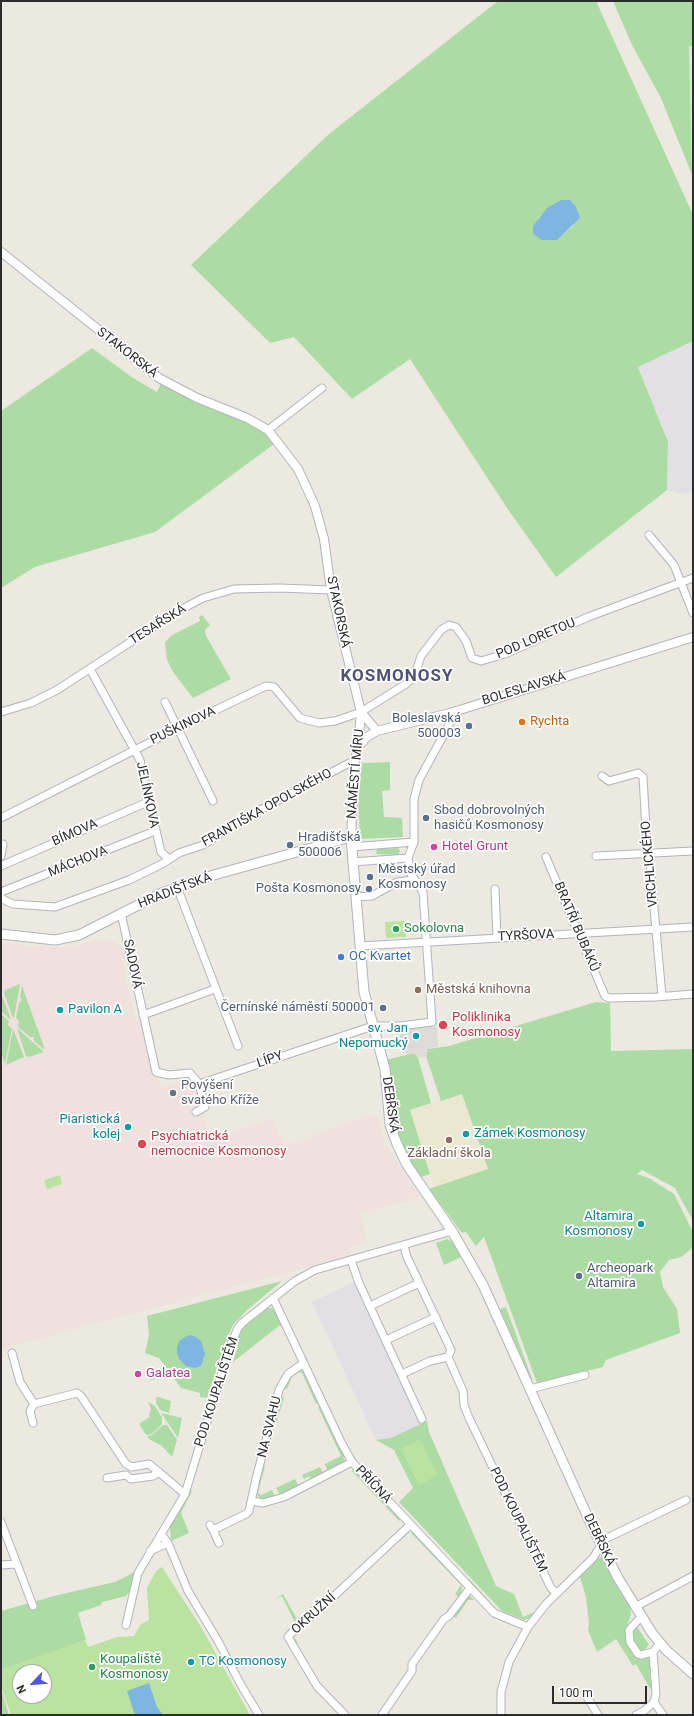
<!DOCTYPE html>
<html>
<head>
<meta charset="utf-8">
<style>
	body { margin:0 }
	#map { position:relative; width:694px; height:1716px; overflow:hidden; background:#ece9e0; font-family:Roboto,sans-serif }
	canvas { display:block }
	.frame { position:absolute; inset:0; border:2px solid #2c2c2c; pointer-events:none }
	.north { position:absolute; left:12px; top:1664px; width:40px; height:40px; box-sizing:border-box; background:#fff; border:1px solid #ababab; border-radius:50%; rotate:244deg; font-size:11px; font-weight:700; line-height:16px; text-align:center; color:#2c2c2c }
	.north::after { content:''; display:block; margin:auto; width:14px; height:18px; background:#5354e6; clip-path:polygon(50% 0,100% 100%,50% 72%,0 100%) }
	.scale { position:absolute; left:552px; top:1686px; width:95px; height:18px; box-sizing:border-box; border:2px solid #2c2c2c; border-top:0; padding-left:5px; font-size:12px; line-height:14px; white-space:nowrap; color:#2c2c2c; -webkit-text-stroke:3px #fff; paint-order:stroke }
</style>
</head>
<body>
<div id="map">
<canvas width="694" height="1716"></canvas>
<div class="frame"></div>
<div class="north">N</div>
<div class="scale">100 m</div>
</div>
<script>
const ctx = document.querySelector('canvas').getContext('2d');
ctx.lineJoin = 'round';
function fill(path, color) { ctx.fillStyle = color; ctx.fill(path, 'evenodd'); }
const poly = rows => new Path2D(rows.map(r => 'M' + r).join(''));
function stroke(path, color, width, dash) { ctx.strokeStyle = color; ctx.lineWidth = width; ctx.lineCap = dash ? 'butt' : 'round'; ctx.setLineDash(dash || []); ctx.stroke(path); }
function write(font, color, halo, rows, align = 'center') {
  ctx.font = font + ' Roboto,sans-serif'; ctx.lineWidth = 3.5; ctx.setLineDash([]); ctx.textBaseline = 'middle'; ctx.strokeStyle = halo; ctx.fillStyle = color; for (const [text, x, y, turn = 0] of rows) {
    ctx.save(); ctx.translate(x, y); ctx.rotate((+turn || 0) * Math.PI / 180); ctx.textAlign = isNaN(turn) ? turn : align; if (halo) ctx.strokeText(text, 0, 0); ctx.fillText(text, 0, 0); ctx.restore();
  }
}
const industrial = poly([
	[689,46,693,46,693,178,692,175],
	[693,341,693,492,680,494,667,490,668,442,638,366],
	[354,1282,421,1424,391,1438,376,1440,312,1302]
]);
const education = poly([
	[462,1094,488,1169,435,1187,410,1110]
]);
const medical = poly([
	[99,940,111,940,121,947,127,958,122,959,136,1021,141,1020,153,1076,157,1075,161,1088,191,1078,200,1103,195,1109,202,1113,211,1140,272,1118,284,1146,366,1116,380,1117,380,1126,384,1142,420,1197,361,1214,368,1242,349,1248,350,1256,1,1349,1,943,62,948]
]);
const green = poly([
	[498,1,596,1,693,215,693,341,638,367,668,442,667,490,556,577,507,508,410,359,352,399,294,337,270,343,191,265,329,134],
	[555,203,574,225,557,239,538,218],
	[613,1,693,1,693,46,689,46,692,175,661,98,632,45],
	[92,348,133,378,157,392,161,383,267,431,274,444,155,532,35,567,1,588,1,411],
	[202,615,210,625,205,630,206,636,231,679,193,698,173,672,167,660,165,642,172,635,200,621,199,617],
	[390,762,390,790,382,791,384,817,402,818,403,837,360,839,358,793,362,763],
	[398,848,400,851,398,855,376,854,377,849],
	[20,984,14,1018,13,1018,4,993,5,990],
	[22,986,45,1050,34,1041,34,1037,30,1037,18,1027,19,1021,16,1018,19,1003,22,1000,20,997],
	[1,993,11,1019,10,1019,1,1011],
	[596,1002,610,1003,611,1051,693,1049,693,1221,675,1188,642,1170,637,1174,649,1178,674,1194,693,1232,693,1246,690,1250,681,1257,669,1260,660,1272,663,1287,677,1309,680,1333,606,1360,603,1367,537,1383,484,1237,476,1246,466,1232,462,1233,429,1189,488,1169,462,1094,441,1101,426,1056,428,1049,449,1046],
	[1,1014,9,1021,8,1025,12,1029,5,1064,1,1052],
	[17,1028,44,1052,29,1057,26,1056],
	[13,1029,24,1057,6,1065],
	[414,1053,418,1058,431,1103,410,1110,430,1174,421,1177,407,1158,398,1134,394,1099,386,1060],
	[447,1239,453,1242,461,1257,444,1265,436,1243],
	[282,1281,246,1311,233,1325,228,1336,207,1398,200,1397,200,1393,181,1388,159,1358,145,1353,149,1335,147,1316],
	[506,1307,532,1379,531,1379,500,1309],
	[266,1308,271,1308,276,1311,282,1324,281,1327,280,1325,233,1362,238,1346,235,1345,240,1332,249,1321],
	[156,1369,161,1375,159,1376,155,1374,155,1379,150,1380,152,1370],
	[299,1370,304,1371,318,1403,316,1404,302,1373,299,1372,292,1377,287,1389,283,1388,290,1375],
	[281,1396,284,1398,276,1424,273,1424],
	[158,1397,171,1401,169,1413,160,1410,156,1403,156,1398],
	[148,1402,155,1406,162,1418,162,1424,152,1434,146,1435,139,1424,150,1417,149,1415,151,1409],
	[318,1407,321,1407,345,1457,343,1458,345,1461,344,1463,332,1470,331,1468,327,1470,325,1464,341,1456],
	[161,1413,182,1418,178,1438],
	[427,1421,429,1432,496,1586,514,1594,523,1617,534,1612,530,1618,524,1620,502,1611,399,1502,413,1488,394,1450,376,1440,391,1438],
	[163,1425,167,1425,177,1440,172,1457,162,1446,149,1439,147,1436,152,1435],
	[263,1465,265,1466,258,1493,261,1495,272,1490,275,1497,264,1500,260,1499,256,1492],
	[320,1467,323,1473,311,1480,309,1476,304,1479,302,1475],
	[354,1469,401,1519,399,1521,352,1471],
	[295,1479,299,1487,280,1495,276,1488],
	[190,1490,192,1491,181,1513,189,1533,171,1541,170,1525],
	[408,1532,413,1533,460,1582,462,1587,460,1598,455,1594,461,1585,410,1532,398,1542,397,1541],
	[602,1557,629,1603,631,1614,625,1633,628,1643,631,1648,650,1656,650,1670,649,1670,652,1690,649,1687,636,1664,633,1666,616,1639,597,1652,588,1630,589,1624,586,1597,579,1574,597,1558],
	[137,1571,132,1588,126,1596,102,1602,101,1605,78,1613,86,1640,1,1670,1,1611,58,1595,115,1582],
	[469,1579,500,1612,467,1580],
	[283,1594,298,1621,287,1632,295,1623,282,1596,274,1599],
	[470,1596,474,1600,468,1600,456,1618,453,1616,467,1597],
	[311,1617,314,1620,294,1637,298,1643,295,1644,294,1641,295,1636,303,1624],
	[633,1627,638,1628,649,1645,643,1651,640,1651,631,1639],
	[1,1688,9,1715,1,1715]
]);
const pitch = poly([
	[405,921,406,937,386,938,385,922],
	[60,1175,62,1184,47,1189,44,1180],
	[420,1439,438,1475,419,1485,401,1449],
	[162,1567,201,1627,250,1715,11,1715,1,1686,1,1670,85,1640,88,1647,117,1637,134,1636,141,1624,149,1620,147,1588,156,1571],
	[20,1672,44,1672,44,1696,20,1696]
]);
const plaza = poly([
	[430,1026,437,1027,438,1046,428,1049,426,1056,418,1058,414,1053,406,1054,398,1029]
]);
const water = poly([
	[561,200,570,200,576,207,580,218,557,240,542,240,533,234,533,226,547,208],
	[189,1335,194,1336,201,1341,205,1354,201,1366,195,1368,186,1366,179,1359,177,1353,177,1347,180,1340],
	[149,1683,157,1707,163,1715,135,1715,127,1691]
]);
const minor = poly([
	[268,430,322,388],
	[649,535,674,565,693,613],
	[90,669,140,760,161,852,169,859],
	[165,702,213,801],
	[1,712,31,703,57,690,178,611,203,598,234,589,280,588,331,590],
	[602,776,609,781,638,773,643,777,647,847,649,853,662,996],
	[1,818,178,728,266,686,274,687,300,718,319,723,335,721,361,712,406,684,415,675,421,656,441,630,449,625,456,627,466,641,472,658,481,661,505,654,588,617,693,578],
	[351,847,414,842],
	[1,856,3,844],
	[596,856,693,851],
	[546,857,605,996,609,998,656,997,693,994],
	[352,862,408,858],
	[1,866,150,801],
	[177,887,238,1046],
	[495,889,497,937],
	[1,892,155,831],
	[1,897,2,899,13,904,55,907,129,880,162,864,179,853,203,845,239,821,355,760],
	[356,897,372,896,397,882,414,880],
	[121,913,156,1072,169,1075,190,1073,199,1084,205,1107,196,1112],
	[360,946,693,927],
	[143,1015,215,989],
	[199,1084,373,1026,400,1026,432,1022,423,892,411,874,408,858,414,842,414,799,419,780,449,725,451,717,450,713],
	[404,1246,407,1257,451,1350,448,1357,463,1391,464,1405,469,1418,551,1588,556,1593],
	[351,1260,359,1283,422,1419],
	[273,1298,341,1442,352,1462,494,1613,528,1627],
	[370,1306,419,1283],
	[386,1340,436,1317],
	[12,1353,20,1382,34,1404],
	[402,1374,430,1361,448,1357],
	[530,1389,585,1375],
	[33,1423,30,1411,34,1404,77,1393,81,1396,126,1464,132,1467,149,1464,185,1494],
	[107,1478,126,1475,131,1479,153,1476,159,1472],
	[252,1501,263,1503,284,1497,352,1462],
	[1,1522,33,1606],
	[210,1525,213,1530,246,1514,249,1511,256,1479,279,1390,288,1374,304,1363],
	[213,1530,219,1543],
	[161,1534,168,1543,188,1591,218,1641,241,1685,259,1715],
	[150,1551,168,1543],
	[1,1565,16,1564],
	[635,1607,693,1576],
	[641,1617,629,1630,630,1642,638,1654,641,1655,653,1652],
	[126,1625,138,1573,185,1494,230,1346,238,1328,242,1323,295,1281,315,1270,452,1231],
	[587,1697,598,1715],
	[654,1702,663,1715],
	[345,1715,317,1686,288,1637,301,1622,326,1600,332,1598,410,1525],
	[382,1715,412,1671,412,1664,444,1619,449,1616,470,1588],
	[501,1715,501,1692,509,1662,528,1627,546,1604,593,1558,605,1539,686,1500],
	[636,1715,644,1711,654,1702,656,1694,653,1652,660,1643]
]);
const tertiary = poly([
	[1,252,159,378,197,398,247,418,268,430,298,469,315,506,324,539,331,590,361,712,358,747,355,760,351,837],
	[361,712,377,731],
	[358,747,367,737,377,731,450,713,693,637]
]);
const secondary = poly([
	[1,934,55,940,79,935,162,893,203,878,351,837,364,992,385,1069,390,1125,397,1144,407,1165,452,1231,483,1285,590,1522,618,1578,652,1633,666,1650,693,1674]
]);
const markers = [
	[522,722,4,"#e8710a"],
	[469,726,4,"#5c6f8a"],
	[426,818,4,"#5c6f8a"],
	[290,845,4,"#5c6f8a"],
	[434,847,4,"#d1479c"],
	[370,877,4,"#5c6f8a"],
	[369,889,4,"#5c6f8a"],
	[396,929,4,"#2e9e5b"],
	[341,957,4,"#3f7fe0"],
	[418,990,4,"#8d6e63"],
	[383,1008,4,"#5c6f8a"],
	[60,1010,4,"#0f9aa8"],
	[443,1025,5,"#e0444e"],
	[416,1036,4,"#0f9aa8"],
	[173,1093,4,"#6b7280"],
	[128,1127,4,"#0f9aa8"],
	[466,1134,4,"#0f9aa8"],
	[449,1140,4,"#8d6e63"],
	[142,1144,5,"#e0444e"],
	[641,1224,4,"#0f9aa8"],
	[579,1276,4,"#5c6f8a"],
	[138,1374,4,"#d1479c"],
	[191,1662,4,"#0f9aa8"],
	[92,1667,4,"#2e9e5b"]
];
const streetNames = [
	["STAKORSKÁ",127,353,38],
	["STAKORSKÁ",338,612,78],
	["TESAŘSKÁ",158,625,-32],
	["POD LORETOU",536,639,-23],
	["BOLESLAVSKÁ",524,689,-17],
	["PUŠKINOVA",183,726,-26],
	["NÁMĚSTÍ MÍRU",356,774,-85],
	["JELÍNKOVA",147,795,78],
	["FRANTIŠKA OPOLSKÉHO",267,808,-29],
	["BÍMOVA",75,833,-24],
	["MÁCHOVA",78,862,-22],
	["VRCHLICKÉHO",650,864,-95],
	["HRADIŠŤSKÁ",175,891,-21],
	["BRATŘÍ BUBÁKŮ",576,927,67],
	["TYRŠOVA",526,936,-3],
	["SADOVÁ",132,964,78],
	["LÍPY",270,1060,-19],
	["DEBŘSKÁ",390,1105,82],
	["POD KOUPALIŠTĚM",217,1392,-72],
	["NA SVAHU",270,1427,-76],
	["PŘÍČNÁ",373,1485,47],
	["POD KOUPALIŠTĚM",518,1520,64],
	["DEBŘSKÁ",599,1540,64],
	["OKRUŽNÍ",314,1614,-42]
];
const serviceNames = [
	["Boleslavská",461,719,"right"],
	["500003",461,734,"right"],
	["Sbod dobrovolných",434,811],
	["hasičů Kosmonosy",434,826],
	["Hradišťská",298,838],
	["500006",298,853],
	["Městský úřad",378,870],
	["Kosmonosy",378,885],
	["Pošta Kosmonosy",361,889,"right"],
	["Černínské náměstí 500001",375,1008,"right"],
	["Archeopark",587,1269],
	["Altamira",587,1284]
];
const foodNames = [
	["Rychta",530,722]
];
const hotelNames = [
	["Hotel Grunt",442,847],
	["Galatea",146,1374]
];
const leisureNames = [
	["Sokolovna",404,929],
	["Koupaliště",100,1660],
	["Kosmonosy",100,1675]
];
const shopNames = [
	["OC Kvartet",349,957]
];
const educationNames = [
	["Městská knihovna",426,990],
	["Základní škola",449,1154,"center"]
];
const cultureNames = [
	["Pavilon A",68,1010],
	["sv. Jan",408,1029,"right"],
	["Nepomucký",408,1044,"right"],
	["Piaristická",120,1120,"right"],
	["kolej",120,1135,"right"],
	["Zámek Kosmonosy",474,1134],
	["Altamira",633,1217,"right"],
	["Kosmonosy",633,1232,"right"],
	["TC Kosmonosy",199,1662]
];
const healthNames = [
	["Poliklinika",452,1018],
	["Kosmonosy",452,1033],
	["Psychiatrická",151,1137],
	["nemocnice Kosmonosy",151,1152]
];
const worshipNames = [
	["Povýšení",181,1086],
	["svatého Kříže",181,1101]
];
const districtNames = [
	["KOSMONOSY",397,677]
];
fill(industrial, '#e2dfe5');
fill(education, '#ebe7d1');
fill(medical, '#f1e1de');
fill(green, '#acdca3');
fill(pitch, '#bae2a0');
fill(plaza, '#dcdbd6');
fill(water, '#7fb6e1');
stroke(minor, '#b3b3be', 9);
stroke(tertiary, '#b3b3be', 10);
stroke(secondary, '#b3b3be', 11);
stroke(minor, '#fff', 7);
stroke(tertiary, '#fff', 8);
stroke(secondary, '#fff', 9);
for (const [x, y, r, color] of markers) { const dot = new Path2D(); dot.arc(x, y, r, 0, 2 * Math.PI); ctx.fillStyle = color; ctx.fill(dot); stroke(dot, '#fff', 1.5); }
write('13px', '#2c2c2c', '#fff', streetNames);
write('13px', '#4e5e75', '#fff', serviceNames, 'left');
write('13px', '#c56008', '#fff', foodNames, 'left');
write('13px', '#b23c85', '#fff', hotelNames, 'left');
write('13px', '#27864d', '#fff', leisureNames, 'left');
write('13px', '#366cbe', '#fff', shopNames, 'left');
write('13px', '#785e54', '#fff', educationNames, 'left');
write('13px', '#0d838f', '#fff', cultureNames, 'left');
write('13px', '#be3a42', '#fff', healthNames, 'left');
write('13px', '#5b616d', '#fff', worshipNames, 'left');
ctx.letterSpacing = '1px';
write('bold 17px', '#515178', '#fff', districtNames);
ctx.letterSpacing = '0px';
</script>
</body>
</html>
